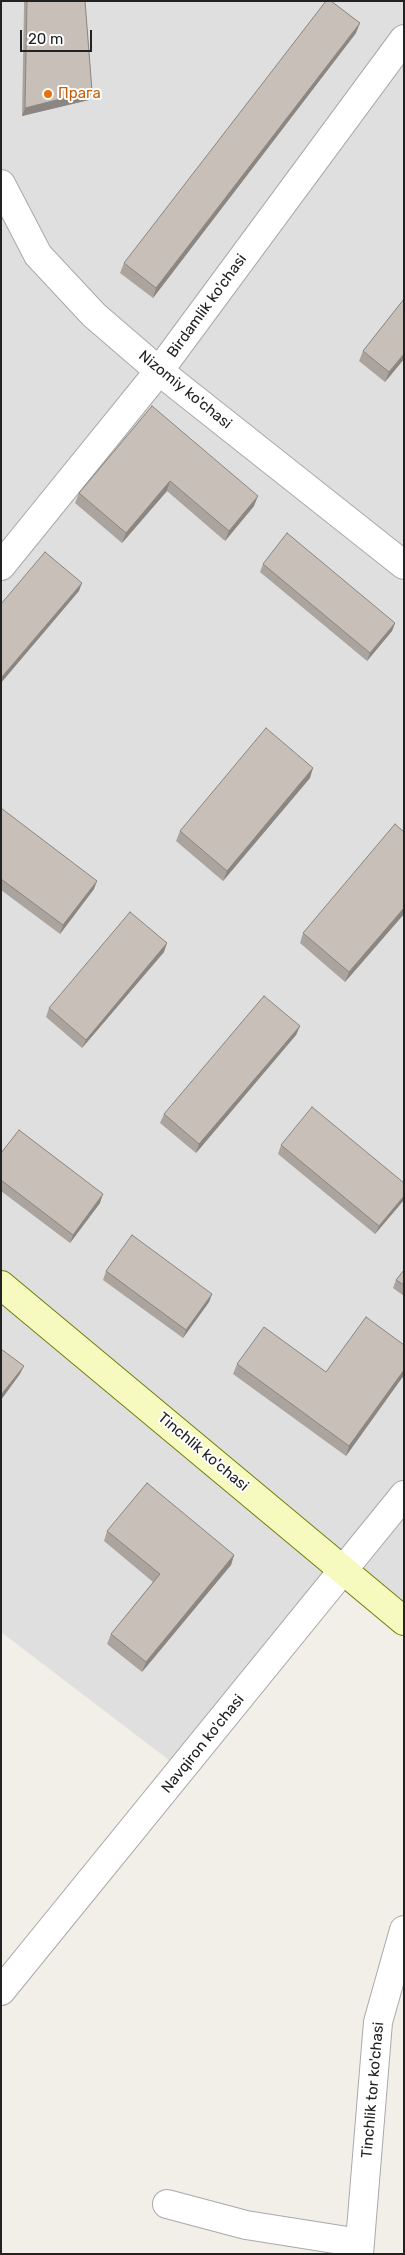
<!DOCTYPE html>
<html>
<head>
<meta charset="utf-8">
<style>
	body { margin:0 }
	#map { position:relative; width:405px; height:2255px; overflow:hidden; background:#f2efe9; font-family:Rubik,sans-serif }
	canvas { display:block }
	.frame { position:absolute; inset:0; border:2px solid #222; pointer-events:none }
	.scale { position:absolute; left:20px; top:30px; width:72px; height:22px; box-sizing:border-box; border:2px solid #222; border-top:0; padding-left:6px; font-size:15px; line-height:18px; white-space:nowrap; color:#222; -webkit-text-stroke:4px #fff; paint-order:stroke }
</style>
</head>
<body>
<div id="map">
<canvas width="405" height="2255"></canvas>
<div class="frame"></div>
<div class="scale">20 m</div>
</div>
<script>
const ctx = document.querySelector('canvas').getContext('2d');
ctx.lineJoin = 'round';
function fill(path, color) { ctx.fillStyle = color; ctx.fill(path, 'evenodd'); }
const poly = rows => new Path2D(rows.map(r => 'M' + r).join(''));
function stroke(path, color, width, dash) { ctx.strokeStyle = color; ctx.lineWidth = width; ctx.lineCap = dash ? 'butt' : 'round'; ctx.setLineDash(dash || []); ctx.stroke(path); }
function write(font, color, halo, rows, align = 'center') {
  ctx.font = font + ' Rubik,sans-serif'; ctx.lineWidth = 4; ctx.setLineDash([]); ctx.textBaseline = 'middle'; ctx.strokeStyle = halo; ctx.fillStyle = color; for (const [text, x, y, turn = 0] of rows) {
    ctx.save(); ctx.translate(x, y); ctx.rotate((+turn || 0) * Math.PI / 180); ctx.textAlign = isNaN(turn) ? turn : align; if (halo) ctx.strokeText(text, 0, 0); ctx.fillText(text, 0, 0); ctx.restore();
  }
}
const residential = poly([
	[1,1,404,1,404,1621,345,1570,182,1770,1,1632]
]);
const minor = poly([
	[1,184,38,255,94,315,159,371,404,565],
	[1,566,159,371,404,39],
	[1,1991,404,1495],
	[167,2204,246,2225,360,2243],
	[359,2254,378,2022,404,1930]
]);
const secondary = poly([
	[1,1285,404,1621]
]);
const wall = poly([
	[24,1,85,1,92,91,89,100,22,116,24,6],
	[356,33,153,298,120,273,124,263],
	[404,299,404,359,385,382,359,361,363,351],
	[152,406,254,506,225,541,167,491,122,543,75,503,79,493],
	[263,564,395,623,392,631,367,661,260,572],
	[310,778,223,881,176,841,180,831],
	[1,808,94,889,60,934,1,890],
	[404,832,404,914,345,982,300,943,303,933],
	[164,952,82,1048,46,1017,49,1008],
	[300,1026,296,1035,196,1153,160,1123,164,1114],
	[281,1145,404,1183,404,1200,375,1234,278,1154],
	[1,1153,100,1203,70,1243,1,1191],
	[404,1270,404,1296,393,1288,396,1280],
	[106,1271,212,1294,209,1302,183,1338,103,1280],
	[404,1345,404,1375,346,1456,233,1374,237,1364,326,1372],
	[107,1531,234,1555,231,1565,142,1672,107,1644,111,1634,153,1582,104,1541]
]);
const shadedWall = poly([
	[360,23,356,33,153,298,156,288],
	[92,91,89,100,22,116,25,108],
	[404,354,404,359,385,382,389,372],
	[170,481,167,491,122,543,126,533],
	[258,496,254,506,225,541,229,531],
	[82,583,79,591,1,683,1,678],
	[395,623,392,631,367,661,370,653],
	[313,768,310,778,223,881,227,871],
	[97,881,94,889,60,934,63,925],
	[404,908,404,914,345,982,349,972],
	[167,943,164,952,82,1048,86,1040],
	[300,1026,296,1035,196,1153,199,1144],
	[103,1194,100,1203,70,1243,73,1235],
	[404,1196,404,1200,375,1234,379,1226],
	[212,1294,209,1302,183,1338,186,1330],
	[24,1366,20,1374,1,1400,1,1395],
	[404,1370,404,1375,346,1456,349,1446],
	[234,1555,231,1565,142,1672,146,1662]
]);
const building = poly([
	[27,1,85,1,92,91,25,108,27,1],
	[326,1,331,1,360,23,156,288,124,263,326,1],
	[404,299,404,354,389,372,363,351,404,299],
	[152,406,258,496,229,531,170,481,126,533,79,493,152,406],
	[287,533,395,623,370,653,263,564,287,533],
	[45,552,82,583,1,678,1,604,45,552],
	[266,728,313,768,227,871,180,831,266,728],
	[1,808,97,881,63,925,1,879,1,808],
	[395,824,404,832,404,908,349,972,303,933,395,824],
	[130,912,167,943,86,1040,49,1008,130,912],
	[264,996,300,1026,199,1144,164,1114,264,996],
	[312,1107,404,1183,404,1196,379,1226,281,1145,312,1107],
	[19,1130,103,1194,73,1235,1,1180,1,1153,19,1130],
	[132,1235,212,1294,186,1330,106,1271,132,1235],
	[404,1270,404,1285,396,1280,404,1270],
	[366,1317,404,1345,404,1370,349,1446,237,1364,264,1327,326,1372,366,1317],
	[1,1349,24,1366,1,1395,1,1349],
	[147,1483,234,1555,146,1662,111,1634,160,1574,107,1531,147,1483]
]);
const markers = [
	[48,94,5,"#e8710a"]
];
const foodNames = [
	["Прага",58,94]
];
const streetNames = [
	["Birdamlik ko'chasi",207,306,-54],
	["Nizomiy ko'chasi",185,390,39],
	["Tinchlik ko'chasi",203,1452,40],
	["Navqiron ko'chasi",203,1744,-51],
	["Tinchlik tor ko'chasi",373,2090,-85]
];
fill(residential, '#e0dfdf');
stroke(minor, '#a9a9a9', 30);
stroke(secondary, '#707d05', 30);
stroke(minor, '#fff', 28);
stroke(secondary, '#f7fabf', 28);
fill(wall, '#aba49e');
fill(shadedWall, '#8b8681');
fill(building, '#c7bfb8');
stroke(building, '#8b8681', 1);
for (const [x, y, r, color] of markers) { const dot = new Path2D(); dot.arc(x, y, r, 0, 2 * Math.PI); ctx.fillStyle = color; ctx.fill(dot); stroke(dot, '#fff', 2); }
write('15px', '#c56008', '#fff', foodNames, 'left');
write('15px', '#222', '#fff', streetNames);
</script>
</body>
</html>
